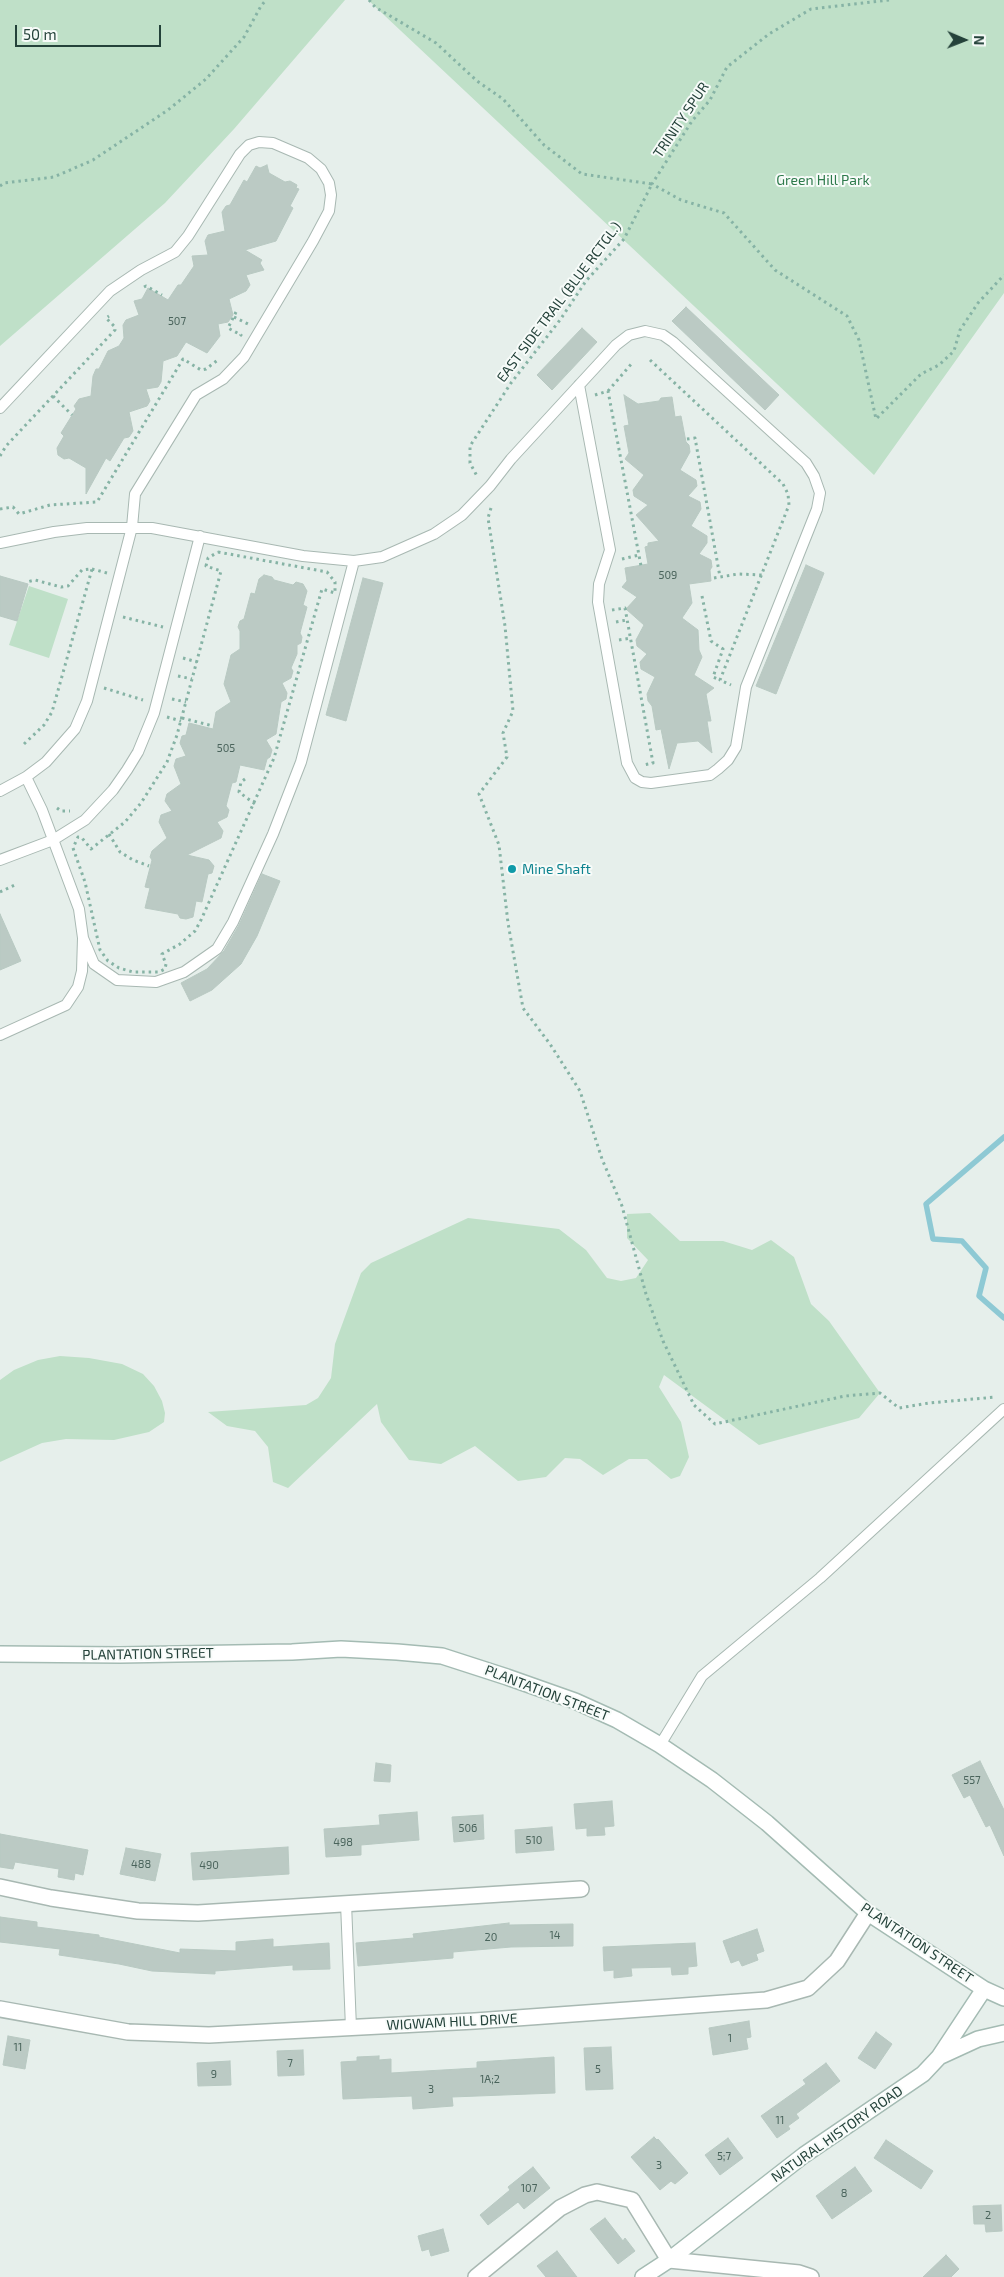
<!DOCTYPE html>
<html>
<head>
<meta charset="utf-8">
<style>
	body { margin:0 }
	#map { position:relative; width:1004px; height:2277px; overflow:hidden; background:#e6efeb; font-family:"Exo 2",sans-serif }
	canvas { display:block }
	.north { position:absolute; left:939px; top:15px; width:50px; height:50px; -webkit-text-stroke:4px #f7fbf9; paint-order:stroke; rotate:91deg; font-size:14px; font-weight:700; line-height:20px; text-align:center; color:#24423a }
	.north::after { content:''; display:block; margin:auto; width:18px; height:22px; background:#24423a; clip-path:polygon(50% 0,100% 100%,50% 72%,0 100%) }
	.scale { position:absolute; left:15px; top:25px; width:146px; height:22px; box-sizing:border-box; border:2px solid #24423a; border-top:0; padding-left:6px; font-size:15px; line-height:18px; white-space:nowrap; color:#24423a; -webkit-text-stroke:4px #f7fbf9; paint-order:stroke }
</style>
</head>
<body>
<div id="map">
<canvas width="1004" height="2277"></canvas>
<div class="north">N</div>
<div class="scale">50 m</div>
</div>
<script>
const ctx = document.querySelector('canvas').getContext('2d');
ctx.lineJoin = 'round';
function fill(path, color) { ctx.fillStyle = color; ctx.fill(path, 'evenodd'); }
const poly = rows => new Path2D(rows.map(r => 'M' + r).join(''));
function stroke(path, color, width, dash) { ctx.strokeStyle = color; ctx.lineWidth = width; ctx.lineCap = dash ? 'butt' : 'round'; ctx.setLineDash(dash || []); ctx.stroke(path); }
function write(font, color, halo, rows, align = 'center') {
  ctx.font = font + ' "Exo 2",sans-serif'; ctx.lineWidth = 4; ctx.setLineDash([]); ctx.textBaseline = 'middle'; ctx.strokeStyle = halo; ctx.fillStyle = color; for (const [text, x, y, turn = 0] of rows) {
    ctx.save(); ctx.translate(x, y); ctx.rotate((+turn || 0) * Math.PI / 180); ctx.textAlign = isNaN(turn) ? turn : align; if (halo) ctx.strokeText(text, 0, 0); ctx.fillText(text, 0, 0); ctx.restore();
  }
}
const green = poly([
	[0,0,345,0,234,129,165,203,0,346],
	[368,0,1004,0,1004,293,874,475],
	[29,586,68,599,49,658,9,645],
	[650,1213,680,1241,723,1241,752,1250,771,1240,794,1257,811,1304,829,1321,880,1393,859,1418,759,1445,664,1375,659,1387,681,1422,689,1457,680,1476,671,1479,647,1459,629,1459,603,1475,580,1459,565,1458,546,1477,518,1481,475,1446,441,1464,409,1460,381,1422,377,1404,288,1488,273,1482,268,1447,255,1431,227,1426,208,1412,306,1405,318,1398,331,1378,335,1344,361,1273,371,1263,468,1218,559,1229,586,1250,607,1278,621,1281,636,1278,648,1260,627,1238,627,1214],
	[60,1356,89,1358,122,1364,143,1374,154,1386,162,1401,165,1413,164,1422,149,1432,114,1440,66,1439,42,1443,0,1462,0,1380,14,1370,38,1360]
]);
const stream = poly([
	[1004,1137,926,1204,933,1239,962,1241,986,1268,979,1296,1004,1318]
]);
const building = poly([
	[267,165,269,173,285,182,290,181,297,185,296,188,299,189,290,206,293,208,276,241,245,250,262,260,260,263,264,270,246,275,250,285,246,291,229,299,233,315,228,322,218,324,220,336,207,353,186,342,177,356,163,361,161,382,158,387,146,389,150,401,147,406,129,412,133,431,129,437,124,438,110,461,106,458,86,494,86,468,69,458,64,459,58,455,57,448,64,436,61,433,76,409,74,406,79,399,91,396,93,376,96,369,99,369,108,351,119,346,124,338,123,325,126,320,139,315,134,301,142,299,148,288,168,300,178,285,181,285,194,266,192,256,208,255,205,241,208,235,225,231,222,212,226,206,230,205,244,180,247,182,256,166,260,168,267,165],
	[686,307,779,395,765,410,672,321,686,307],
	[582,328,597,342,552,390,537,375,582,328],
	[624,395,638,404,659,401,661,398,672,397,675,417,681,416,686,442,689,445,690,452,680,470,696,480,697,486,688,496,700,502,701,509,691,526,707,536,707,543,699,554,711,560,712,567,710,570,711,581,689,584,692,603,682,618,698,630,699,650,702,657,694,675,714,688,706,694,711,721,707,721,712,753,698,741,677,743,669,769,661,729,656,730,652,706,648,701,647,694,655,677,641,669,640,662,647,654,637,646,636,640,644,625,626,609,637,597,622,587,627,581,625,568,648,564,645,547,648,546,648,543,659,541,636,515,648,505,634,496,633,490,644,475,625,459,629,453,624,426,629,425,624,395],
	[806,565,824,573,776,694,756,686,806,565],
	[264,575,272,577,274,580,293,585,296,582,303,584,307,591,303,605,307,607,300,633,302,637,301,643,297,645,297,654,291,668,293,671,291,678,282,683,287,693,286,699,281,702,276,734,266,740,272,750,270,757,267,759,264,770,240,765,236,782,232,783,226,806,229,810,227,817,217,822,223,831,221,838,187,855,209,860,214,866,212,873,208,874,202,902,196,901,193,917,186,919,180,918,178,914,145,908,150,888,145,887,152,860,150,857,152,851,167,838,159,822,161,815,172,811,165,801,167,794,181,784,174,766,176,759,186,756,180,743,182,736,186,735,189,723,213,729,216,712,231,702,224,684,231,655,240,649,240,631,238,627,240,621,244,619,251,593,255,594,259,579,264,575],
	[0,576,28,584,17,621,0,616,0,576],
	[363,578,383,583,346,721,326,715,363,578],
	[262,874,280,881,257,936,241,964,212,990,190,1001,181,983,207,969,224,951,239,925,262,874],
	[0,914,21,961,0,970,0,914],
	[980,1761,1004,1810,1004,1856,990,1825,986,1827,970,1795,964,1798,952,1775,980,1761],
	[376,1763,391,1765,390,1782,374,1781,376,1763],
	[612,1801,614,1826,604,1827,605,1835,587,1836,587,1828,576,1829,574,1804,612,1801],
	[417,1812,419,1840,361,1845,361,1855,326,1857,324,1829,380,1825,379,1815,417,1812],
	[483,1815,484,1839,454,1842,452,1817,483,1815],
	[552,1827,554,1850,516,1853,515,1830,552,1827],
	[0,1834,88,1850,83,1875,75,1873,74,1880,58,1877,59,1869,15,1862,13,1869,0,1867,0,1834],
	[288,1847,289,1874,193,1880,191,1853,288,1847],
	[126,1848,161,1854,155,1881,120,1874,126,1848],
	[0,1917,37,1922,37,1927,99,1935,99,1937,180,1953,180,1949,236,1951,236,1942,273,1939,273,1947,329,1943,330,1969,293,1970,293,1965,215,1971,215,1974,152,1971,119,1964,59,1955,60,1949,0,1942,0,1917],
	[509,1923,509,1925,573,1924,573,1946,511,1947,453,1952,453,1958,358,1966,356,1943,414,1938,413,1934,509,1923],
	[757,1929,764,1951,756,1954,758,1960,742,1966,739,1960,731,1963,723,1941,757,1929],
	[695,1943,697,1966,688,1967,688,1974,672,1975,671,1967,631,1968,632,1976,614,1978,614,1970,604,1971,603,1947,695,1943],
	[749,2021,751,2037,746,2038,748,2049,713,2055,709,2028,749,2021],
	[876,2032,892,2044,875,2069,858,2058,876,2032],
	[8,2036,30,2040,25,2069,3,2065,8,2036],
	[611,2047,613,2089,586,2090,584,2048,611,2047],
	[303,2050,304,2075,278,2076,277,2051,303,2050],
	[379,2056,379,2060,391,2059,391,2073,477,2068,477,2062,554,2057,555,2093,452,2097,453,2106,413,2109,412,2096,343,2099,341,2062,357,2061,357,2057,379,2056],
	[230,2061,231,2085,198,2086,197,2063,230,2061],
	[826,2063,840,2081,796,2114,799,2118,788,2126,790,2129,777,2138,761,2116,806,2084,803,2080,826,2063],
	[654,2137,657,2140,658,2139,688,2173,675,2184,671,2181,660,2190,631,2157,654,2137],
	[728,2138,743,2158,720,2175,705,2155,728,2138],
	[886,2140,933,2171,921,2189,874,2158,886,2140],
	[533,2167,550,2188,524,2209,518,2202,488,2225,480,2215,510,2190,508,2187,533,2167],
	[855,2167,872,2191,832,2219,816,2196,855,2167],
	[1001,2205,1002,2231,986,2232,985,2224,974,2224,973,2206,1001,2205],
	[605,2218,623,2241,625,2238,635,2251,618,2264,590,2229,605,2218],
	[443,2229,449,2251,431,2256,429,2249,422,2251,418,2236,443,2229],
	[557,2251,577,2277,546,2277,537,2266,557,2251],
	[946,2255,959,2269,951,2277,923,2277,946,2255]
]);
const path = poly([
	[369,0,375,7,436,43,477,81,503,99,544,145,582,174,652,184,624,239,586,281,560,320,511,383,470,446,470,463,478,478],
	[889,0,811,9,769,34,727,67,710,100,692,121,652,184,681,200,724,213,775,270,847,316,859,340,876,419,921,374,939,365,954,351,960,330,978,303,1004,275],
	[0,186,4,183,54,177,93,160,168,110,206,79,244,37,261,6,266,0],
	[144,287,146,286,162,295],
	[236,312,228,328,241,335,240,336],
	[234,317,248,324],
	[650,360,783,484,788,494,789,505,720,680,731,685],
	[608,391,633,362],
	[595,395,608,391,641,566],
	[53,396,72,415],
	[687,439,695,438,720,577],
	[0,456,6,446,115,330,115,327,106,318,109,316],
	[491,508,488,518,505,626,513,711,503,733,507,757,479,794,499,845,508,923,523,1008,550,1044,580,1091,602,1159,622,1206,646,1294,663,1341,694,1405,715,1424,845,1396,880,1393,899,1408,929,1403,996,1397],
	[0,509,13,507,19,514,50,505,97,502,183,359,201,370,206,369,219,359],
	[218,552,327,572,335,582,335,593,322,589,274,758,201,920,195,931,180,944,162,954,166,964,165,969,159,972,133,972,119,968,108,961,100,950,85,882,73,848,78,837,82,838,91,849,125,822,141,803,167,762,177,735,221,571,206,566,208,558,218,552],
	[622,559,639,555],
	[92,569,107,573],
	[714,578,738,574,762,575],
	[702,596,711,641,723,649,713,677,720,680],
	[612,610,625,608,653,763,643,765],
	[123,617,163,627],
	[616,622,627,620],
	[619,640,631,638],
	[183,658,197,662],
	[178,676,192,679],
	[104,688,143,700],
	[172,699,186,702],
	[167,717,181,721],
	[182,718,213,726],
	[24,744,44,725,52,712,92,569,82,570,68,586,61,587,35,580,27,582],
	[245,779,241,782,239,792,255,804],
	[57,808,61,811,70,811],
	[109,834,120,852,133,860,149,866],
	[0,892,17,884]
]);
const lane = poly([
	[0,408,110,291,141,270,175,252,188,236,240,154,249,145,259,142,273,143,308,158,321,169,329,183,331,195,329,211,313,241,244,357,223,379,196,395,135,494,132,527,87,701,75,729,46,762,26,777,0,791],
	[0,543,54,532,87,528,152,528,303,556,354,561,301,762,273,834,233,922,217,949,184,972,156,982,117,980,94,964,83,938],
	[354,561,382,557,434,534,462,515,490,486,511,459,616,345,629,335,645,331,663,335,673,342,806,463,814,476,820,493,817,509,746,687,736,747,728,760,718,769,710,775,651,783,642,782,635,778,627,763,598,602,599,584,610,550,579,385],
	[0,860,53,840,85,820,113,790,127,770,138,752,154,713,200,536],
	[0,1035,66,1005,78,987,82,971,83,938,79,909,42,810,26,777],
	[660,1745,702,1676,820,1578,1004,1409],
	[346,1903,351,2028]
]);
const street = poly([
	[0,1887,51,1898,138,1911,198,1913,581,1889],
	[0,2009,128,2032,209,2035,475,2021,766,2000,808,1988,837,1961,868,1913],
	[476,2277,560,2208,585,2195,597,2192,632,2200,669,2260,799,2273,811,2277]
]);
const secondary = poly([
	[0,1654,120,1655,292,1652,341,1649,397,1652,442,1656,507,1677,575,1701,617,1720,660,1745,712,1780,767,1823,868,1913,984,1989,1004,1998],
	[941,2056,978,2039,1004,2033],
	[643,2277,669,2260,804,2155,923,2074,939,2057,984,1989]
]);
const markers = [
	[512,869,5,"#0f9aa8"]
];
const numberNames = [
	["507",177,321],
	["509",668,575],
	["505",226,748],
	["557",972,1780],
	["506",468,1828],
	["510",534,1840],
	["498",343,1842],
	["488",141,1864],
	["490",209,1865],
	["14",555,1935],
	["20",491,1937],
	["1",730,2038],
	["11",18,2047],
	["7",290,2063],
	["5",598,2069],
	["9",214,2074],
	["1A;2",490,2079],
	["3",431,2089],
	["11",780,2120],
	["5;7",724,2156],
	["3",659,2165],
	["107",529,2188],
	["8",844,2193],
	["2",988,2215]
];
const streetNames = [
	["TRINITY SPUR",681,120,-56],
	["EAST SIDE TRAIL (BLUE RCTGL.)",559,302,-53],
	["PLANTATION STREET",148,1654,-1],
	["PLANTATION STREET",547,1693,21],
	["PLANTATION STREET",917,1943,34],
	["WIGWAM HILL DRIVE",452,2022,-3],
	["NATURAL HISTORY ROAD",837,2134,-35]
];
const parkNames = [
	["Green Hill Park",823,180]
];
const cultureNames = [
	["Mine Shaft",522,869]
];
fill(green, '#bfe0c8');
stroke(stream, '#8ec9d4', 5.5);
fill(building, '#bbcac4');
stroke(building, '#b8c9c2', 1);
stroke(lane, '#a8b8b2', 12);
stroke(street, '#a8b8b2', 18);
stroke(secondary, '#a4bbb3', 18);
stroke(path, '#86b3a5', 3, [2.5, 4]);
stroke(lane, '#fff', 10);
stroke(street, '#fff', 15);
stroke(secondary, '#fff', 15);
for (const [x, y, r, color] of markers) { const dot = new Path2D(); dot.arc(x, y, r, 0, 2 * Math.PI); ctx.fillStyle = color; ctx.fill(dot); stroke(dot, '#f7fbf9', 2); }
write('11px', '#4a645c', null, numberNames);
write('14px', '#24423a', '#f7fbf9', streetNames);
write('14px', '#2d7a4b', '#f7fbf9', parkNames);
write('14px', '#0d838f', '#f7fbf9', cultureNames, 'left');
</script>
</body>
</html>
